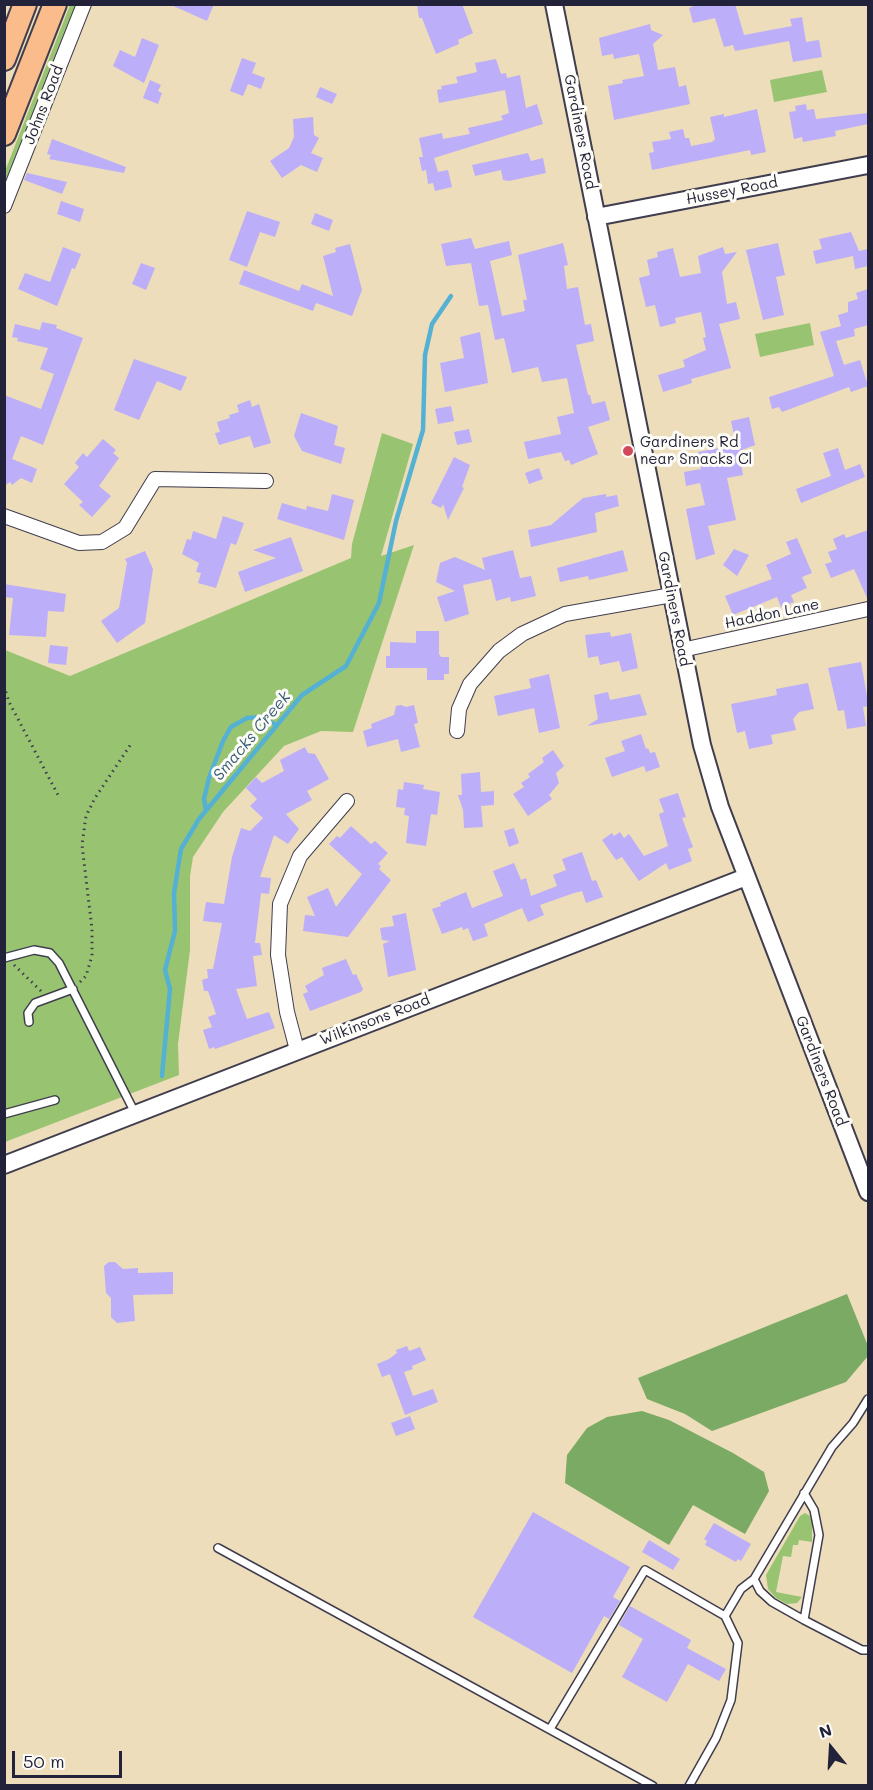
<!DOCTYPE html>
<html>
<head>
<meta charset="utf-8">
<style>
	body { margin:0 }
	#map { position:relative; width:873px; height:1790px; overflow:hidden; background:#edddbb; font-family:Mali,sans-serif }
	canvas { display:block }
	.frame { position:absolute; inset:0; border:6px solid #22223b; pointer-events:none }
	.north { position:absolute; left:801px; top:1718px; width:60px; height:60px; -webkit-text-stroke:4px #fdfcf7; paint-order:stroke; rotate:342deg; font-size:16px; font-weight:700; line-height:24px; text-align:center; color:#22223b }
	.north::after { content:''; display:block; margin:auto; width:21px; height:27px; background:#22223b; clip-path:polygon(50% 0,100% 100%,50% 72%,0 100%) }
	.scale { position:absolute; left:12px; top:1751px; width:110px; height:27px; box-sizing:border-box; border:3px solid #22223b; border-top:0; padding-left:8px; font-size:18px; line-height:21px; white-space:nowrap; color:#22223b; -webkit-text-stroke:4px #fdfcf7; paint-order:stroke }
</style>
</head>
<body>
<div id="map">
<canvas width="873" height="1790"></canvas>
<div class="frame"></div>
<div class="north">N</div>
<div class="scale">50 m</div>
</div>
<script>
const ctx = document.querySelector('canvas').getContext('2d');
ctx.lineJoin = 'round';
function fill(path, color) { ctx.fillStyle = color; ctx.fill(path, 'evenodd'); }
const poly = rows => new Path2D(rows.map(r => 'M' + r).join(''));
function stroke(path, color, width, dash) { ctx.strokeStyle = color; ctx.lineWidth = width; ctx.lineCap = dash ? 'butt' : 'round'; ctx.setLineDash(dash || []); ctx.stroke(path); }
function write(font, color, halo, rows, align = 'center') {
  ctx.font = font + ' Mali,sans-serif'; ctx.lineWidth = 6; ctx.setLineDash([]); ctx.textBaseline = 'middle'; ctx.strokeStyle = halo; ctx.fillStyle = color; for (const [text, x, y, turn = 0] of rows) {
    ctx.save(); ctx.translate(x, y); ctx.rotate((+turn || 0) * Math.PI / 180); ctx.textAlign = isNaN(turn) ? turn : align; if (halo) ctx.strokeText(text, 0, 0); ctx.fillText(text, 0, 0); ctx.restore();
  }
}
const green = poly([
	[70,5,79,5,5,193,5,171],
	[822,70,827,92,774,102,770,80],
	[810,323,814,345,760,357,755,334],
	[382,433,413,444,381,556,414,545,353,732,321,731,284,746,223,812,193,857,190,876,190,950,178,1044,179,1075,5,1142,5,650,70,676,351,558,352,544],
	[805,1513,810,1516,812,1522,812,1542,799,1540,798,1545,793,1545,791,1557,783,1556,776,1592,802,1597,797,1603,787,1604,776,1598,768,1589,766,1575,800,1516]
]);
const forest = poly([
	[847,1294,868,1346,868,1356,846,1382,712,1431,685,1414,647,1399,638,1378],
	[642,1411,669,1420,733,1453,764,1472,769,1491,745,1534,693,1505,669,1545,565,1483,567,1455,587,1428,607,1417]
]);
const stream = poly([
	[206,810,204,799,209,778,223,741,231,727,247,718,261,717,276,725],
	[162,1076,170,989,165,970,175,931,174,893,181,849,199,819,302,695,346,666,379,603,396,521,423,430,425,355,432,324,451,296]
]);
const building = poly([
	[169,4,214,4,207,21],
	[417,4,462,4,473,33,458,40,459,44,436,54,422,18,419,18],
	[698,4,735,4,744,35,792,26,790,19,802,17,806,42,819,40,822,57,793,62,789,41,735,51,733,45,724,47,715,18,693,23,689,8],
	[650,24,651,30,663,35,653,44,658,70,675,67,679,87,686,85,690,104,614,120,608,86,623,83,622,80,644,76,639,54,614,59,613,54,602,56,599,38],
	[142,38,159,45,144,83,113,66,120,50,135,57],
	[242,58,256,63,252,73,265,78,261,89,248,84,243,96,230,91],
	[496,59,501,74,506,73,507,78,520,75,526,108,537,104,543,124,434,158,438,172,448,170,452,187,435,191,433,183,428,184,426,170,422,171,419,157,423,157,419,138,442,133,443,139,470,134,468,128,503,120,501,116,509,113,505,90,439,103,437,90,442,89,441,86,458,83,456,77,477,72,475,63],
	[150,80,161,85,158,91,162,93,158,104,143,98],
	[320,87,337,94,332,104,316,97],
	[806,104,807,110,814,109,816,119,868,113,868,124,835,131,836,136,803,142,802,137,794,139,789,112,796,111,795,106],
	[757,109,766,152,751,155,750,150,652,170,649,153,654,152,652,142,671,139,669,132,683,129,685,138,689,138,691,146,712,142,715,139,710,117,724,114,724,117],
	[313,117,314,135,319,138,311,153,323,158,317,172,301,165,282,178,270,161,289,148,294,137,293,119],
	[52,139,126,167,124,173,49,159,51,155,47,154],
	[528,153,531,161,543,158,546,173,509,181,503,180,501,170,475,176,472,165],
	[27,173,67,182,62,194,24,180],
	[61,201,84,209,80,222,57,214],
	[247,211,280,222,275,237,260,232,247,267,229,260],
	[315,213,333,220,329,231,311,224],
	[851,232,859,251,868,249,868,266,855,269,853,256,816,264,813,251,822,249,819,239],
	[471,238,475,249,509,241,512,255,490,261,502,316,525,311,523,300,527,300,518,255,563,243,568,265,564,266,567,289,578,287,585,325,591,324,594,341,576,345,588,395,590,395,592,404,605,401,610,420,588,427,598,454,571,465,569,460,565,461,561,452,528,459,524,442,561,434,557,417,574,413,567,378,542,382,538,367,512,373,504,338,495,340,488,305,479,306,471,263,446,266,441,244],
	[778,243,785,275,776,277,784,315,763,320,746,250],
	[350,244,362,290,352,316,316,303,313,311,239,284,244,270,299,291,302,284,333,296,323,256,336,252,335,248],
	[63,247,81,254,75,269,72,268,57,306,18,289,25,273,50,282],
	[723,247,725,254,737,252,722,272,727,304,736,302,740,319,719,324,731,368,691,379,692,383,663,392,658,375,685,367,683,360,706,350,703,338,706,337,701,312,675,318,676,323,660,327,655,305,646,307,639,278,650,275,647,260,658,257,657,252,673,248,680,277,701,273,698,256],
	[141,263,155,268,146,290,132,284],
	[868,289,868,325,854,329,855,336,836,341,844,365,860,360,868,386,851,392,849,387,782,412,779,407,772,409,769,397,834,376,820,332,841,326,838,315,848,312,848,302,858,299,856,293],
	[42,322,57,325,56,328,83,338,43,445,21,436,12,459,37,469,32,483,21,478,12,485,10,482,4,486,4,395,41,409,54,374,40,369,48,348,17,341,18,338,12,337,15,324,40,330],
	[480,332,488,383,445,392,440,363,464,358,460,337],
	[134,359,187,377,181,391,157,381,139,420,114,410],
	[250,400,252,407,259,404,271,443,254,448,250,436,219,445,215,433,220,432,217,422,230,418,229,415,239,412,237,405],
	[451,406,454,421,438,424,435,409],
	[301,413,338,426,334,445,345,448,341,464,302,451,294,436],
	[749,417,755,445,739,451,743,475,727,478,736,520,708,526,715,554,696,560,686,509,705,505,700,483,686,486,684,472,701,469,698,452,736,445,731,421],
	[469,429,472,442,457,445,454,432],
	[103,439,116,450,113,453,119,458,99,486,111,496,92,517,79,505,83,502,64,484,79,467,75,463,83,453,87,457],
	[838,448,845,470,860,464,865,477,801,503,796,489,831,476,823,453],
	[454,457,470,465,462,487,464,488,448,520,443,504,441,508,431,503],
	[539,468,543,479,529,484,525,473],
	[332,494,354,500,344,540,277,519,282,503,306,510,307,506,328,511],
	[606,494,606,497,617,495,619,506,595,513,597,532,531,547,528,530,551,525,583,498],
	[223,516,244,523,236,545,231,543,216,588,198,583,201,573,196,572,199,563,182,554,187,539,191,540,193,531,216,539],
	[868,530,868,600,854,569,831,578,825,564,832,562,828,552,837,549,833,539,844,534,846,538],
	[291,537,303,571,245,592,238,572,276,558,253,550],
	[797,538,812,573,802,577,807,588,791,595,794,602,781,607,777,597,733,615,725,596,772,579,766,565,791,554,786,542],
	[734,549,749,555,737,576,723,565],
	[513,550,520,578,531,576,536,596,511,602,510,597,496,601,491,579,463,585,469,614,445,622,437,597,455,591,436,582,440,563,455,557,485,570,482,558],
	[623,550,628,571,589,580,588,576,560,582,557,568],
	[145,551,153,569,145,623,117,643,101,621,119,608,127,563,125,559],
	[4,584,66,594,64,612,48,611,46,637,9,635,13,598,4,597],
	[416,631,439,631,439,654,441,657,449,657,449,674,444,674,444,680,427,680,427,668,386,668,386,656,390,656,390,642,416,643],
	[610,632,611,637,631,633,638,668,622,672,619,661,600,665,598,656,588,658,585,635],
	[50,645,68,647,66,665,48,663],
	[861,662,868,702,868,706,863,707,866,726,847,729,844,710,838,711,828,668],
	[549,674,560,728,539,733,534,708,498,716,494,696,531,688,529,679],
	[808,683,814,709,799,712,793,719,796,730,771,735,773,744,749,749,745,731,737,733,731,704,777,695,776,689],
	[608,692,610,700,640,694,647,715,587,726,598,719,594,695],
	[401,705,406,707,414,705,418,723,414,724,420,747,401,752,398,739,367,747,363,731,372,728,371,724,394,715,396,706],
	[641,734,646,749,648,748,650,753,655,752,660,767,646,772,644,766,612,777,605,758,625,751,621,741],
	[305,747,308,753,315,754,329,779,307,791,312,800,286,814,299,829,288,844,274,835,260,877,271,878,269,894,261,893,255,943,260,943,262,955,253,956,257,986,236,989,247,1019,269,1012,275,1028,215,1049,214,1047,209,1049,203,1030,212,1027,208,1017,216,1014,208,991,204,991,202,980,208,978,207,969,213,969,222,923,203,921,206,902,224,904,232,857,241,828,250,831,263,818,250,806,257,799,246,788,256,777,262,783,284,771,280,760],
	[553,750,564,766,556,773,559,783,549,795,552,799,528,816,513,794,524,787,521,783,530,777,528,774,544,762,542,758],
	[480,772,481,792,494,791,494,805,481,806,483,827,464,828,463,810,458,795,462,795,461,774],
	[404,782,424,785,423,789,440,792,437,815,431,814,426,846,406,843,409,816,404,815,405,808,396,807,398,789,403,790],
	[678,793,686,817,682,818,693,847,688,849,692,861,669,870,666,863,639,881,622,857,616,860,602,840,612,833,614,836,620,832,624,838,629,834,644,856,668,846,659,814,664,812,659,799],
	[351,826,371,844,375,841,388,853,378,864,381,866,379,869,391,880,348,937,303,931,305,915,315,916,307,897,328,888,336,907,362,874,329,844,337,836,340,838],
	[514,828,519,843,509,847,504,831],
	[582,852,592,881,596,880,603,897,586,903,582,891,574,893,540,905,544,915,528,922,522,908,484,924,488,936,473,941,468,928,463,930,462,927,442,934,432,909,441,906,440,903,466,892,472,908,503,896,493,871,514,863,521,880,526,878,531,896,557,886,553,875,566,870,562,859],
	[406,913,416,970,388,977,383,944,390,941,382,940,380,928,394,926,392,916],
	[346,959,353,975,356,974,363,989,361,992,310,1011,303,994,308,992,305,986,324,975,322,968],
	[109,1262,115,1262,123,1269,138,1268,138,1273,173,1272,173,1294,133,1295,135,1321,117,1323,111,1317,111,1298,106,1293,104,1266],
	[407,1346,409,1351,420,1347,426,1360,412,1366,413,1369,404,1372,413,1396,433,1389,438,1402,405,1415,390,1374,382,1377,377,1364,389,1359,397,1353,396,1350],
	[410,1416,415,1429,396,1436,391,1423],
	[533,1512,630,1567,613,1597,620,1601,609,1619,604,1616,572,1673,473,1617],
	[714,1523,751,1544,741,1561,738,1559,736,1562,705,1545,707,1541,704,1539],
	[649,1540,680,1559,673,1570,642,1552],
	[630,1606,691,1640,687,1648,726,1669,719,1681,688,1664,667,1702,622,1677,643,1639,619,1625]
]);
const path = poly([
	[4,686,9,702,58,795],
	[14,965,41,991],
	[80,982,86,976,92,956,92,929,82,845,86,816,95,798,131,744]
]);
const service = poly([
	[4,958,34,950,50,953,59,963,135,1113],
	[29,1022,28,1013,35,1003,73,989],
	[4,1114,55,1100],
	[218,1548,653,1786],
	[754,1579,760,1591,772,1602,804,1620,819,1535,814,1510,804,1493],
	[804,1620,862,1650,868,1650],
	[550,1729,645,1570,725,1616],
	[689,1786,716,1738,731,1700,738,1643,725,1616,741,1589,754,1579,832,1447,853,1423,868,1399]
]);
const minor = poly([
	[4,206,84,4],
	[4,516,79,543,102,542,125,528,155,479,266,481],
	[682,650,868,609],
	[457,731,459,709,470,684,499,651,522,634,565,614,672,595],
	[297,1050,287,1012,278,955,280,904,300,856,347,801]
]);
const tertiary = poly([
	[554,4,702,745,720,807,868,1192],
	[596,217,868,165],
	[4,1165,746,877]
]);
const trunk = poly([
	[4,59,25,4],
	[4,134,55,4]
]);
const markers = [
	[628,451,6,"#d1495b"]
];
const streetNames = [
	["Johns Road",44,105,-69],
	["Gardiners Road",580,132,79],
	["Hussey Road",732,191,-11],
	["Gardiners Road",674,609,79],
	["Haddon Lane",772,614,-12],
	["Wilkinsons Road",375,1020,-21],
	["Gardiners Road",821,1071,69]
];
const poiNames = [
	["Gardiners Rd",640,442],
	["near Smacks Cl",640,459]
];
const waterNames = [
	["Smacks Creek",252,736,-50]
];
fill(green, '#98c471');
fill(forest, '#7aaa63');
stroke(stream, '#54b1d3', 4.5);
fill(building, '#bcaef8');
stroke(service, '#403e4e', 10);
stroke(minor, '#403e4e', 16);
stroke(tertiary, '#403e4e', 20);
stroke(trunk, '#403e4e', 26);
stroke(path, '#403e4e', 3, [1.5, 4.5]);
stroke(service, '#fff', 7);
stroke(minor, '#fff', 14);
stroke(tertiary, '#fff', 16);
stroke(trunk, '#fabc8b', 22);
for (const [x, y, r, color] of markers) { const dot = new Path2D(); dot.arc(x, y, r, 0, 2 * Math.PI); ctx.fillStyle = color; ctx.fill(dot); stroke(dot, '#fdfcf7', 2); }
write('15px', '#22223b', '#fdfcf7', streetNames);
write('15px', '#22223b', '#fdfcf7', poiNames, 'left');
write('italic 16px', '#365b78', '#fdfcf7', waterNames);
</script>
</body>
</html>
